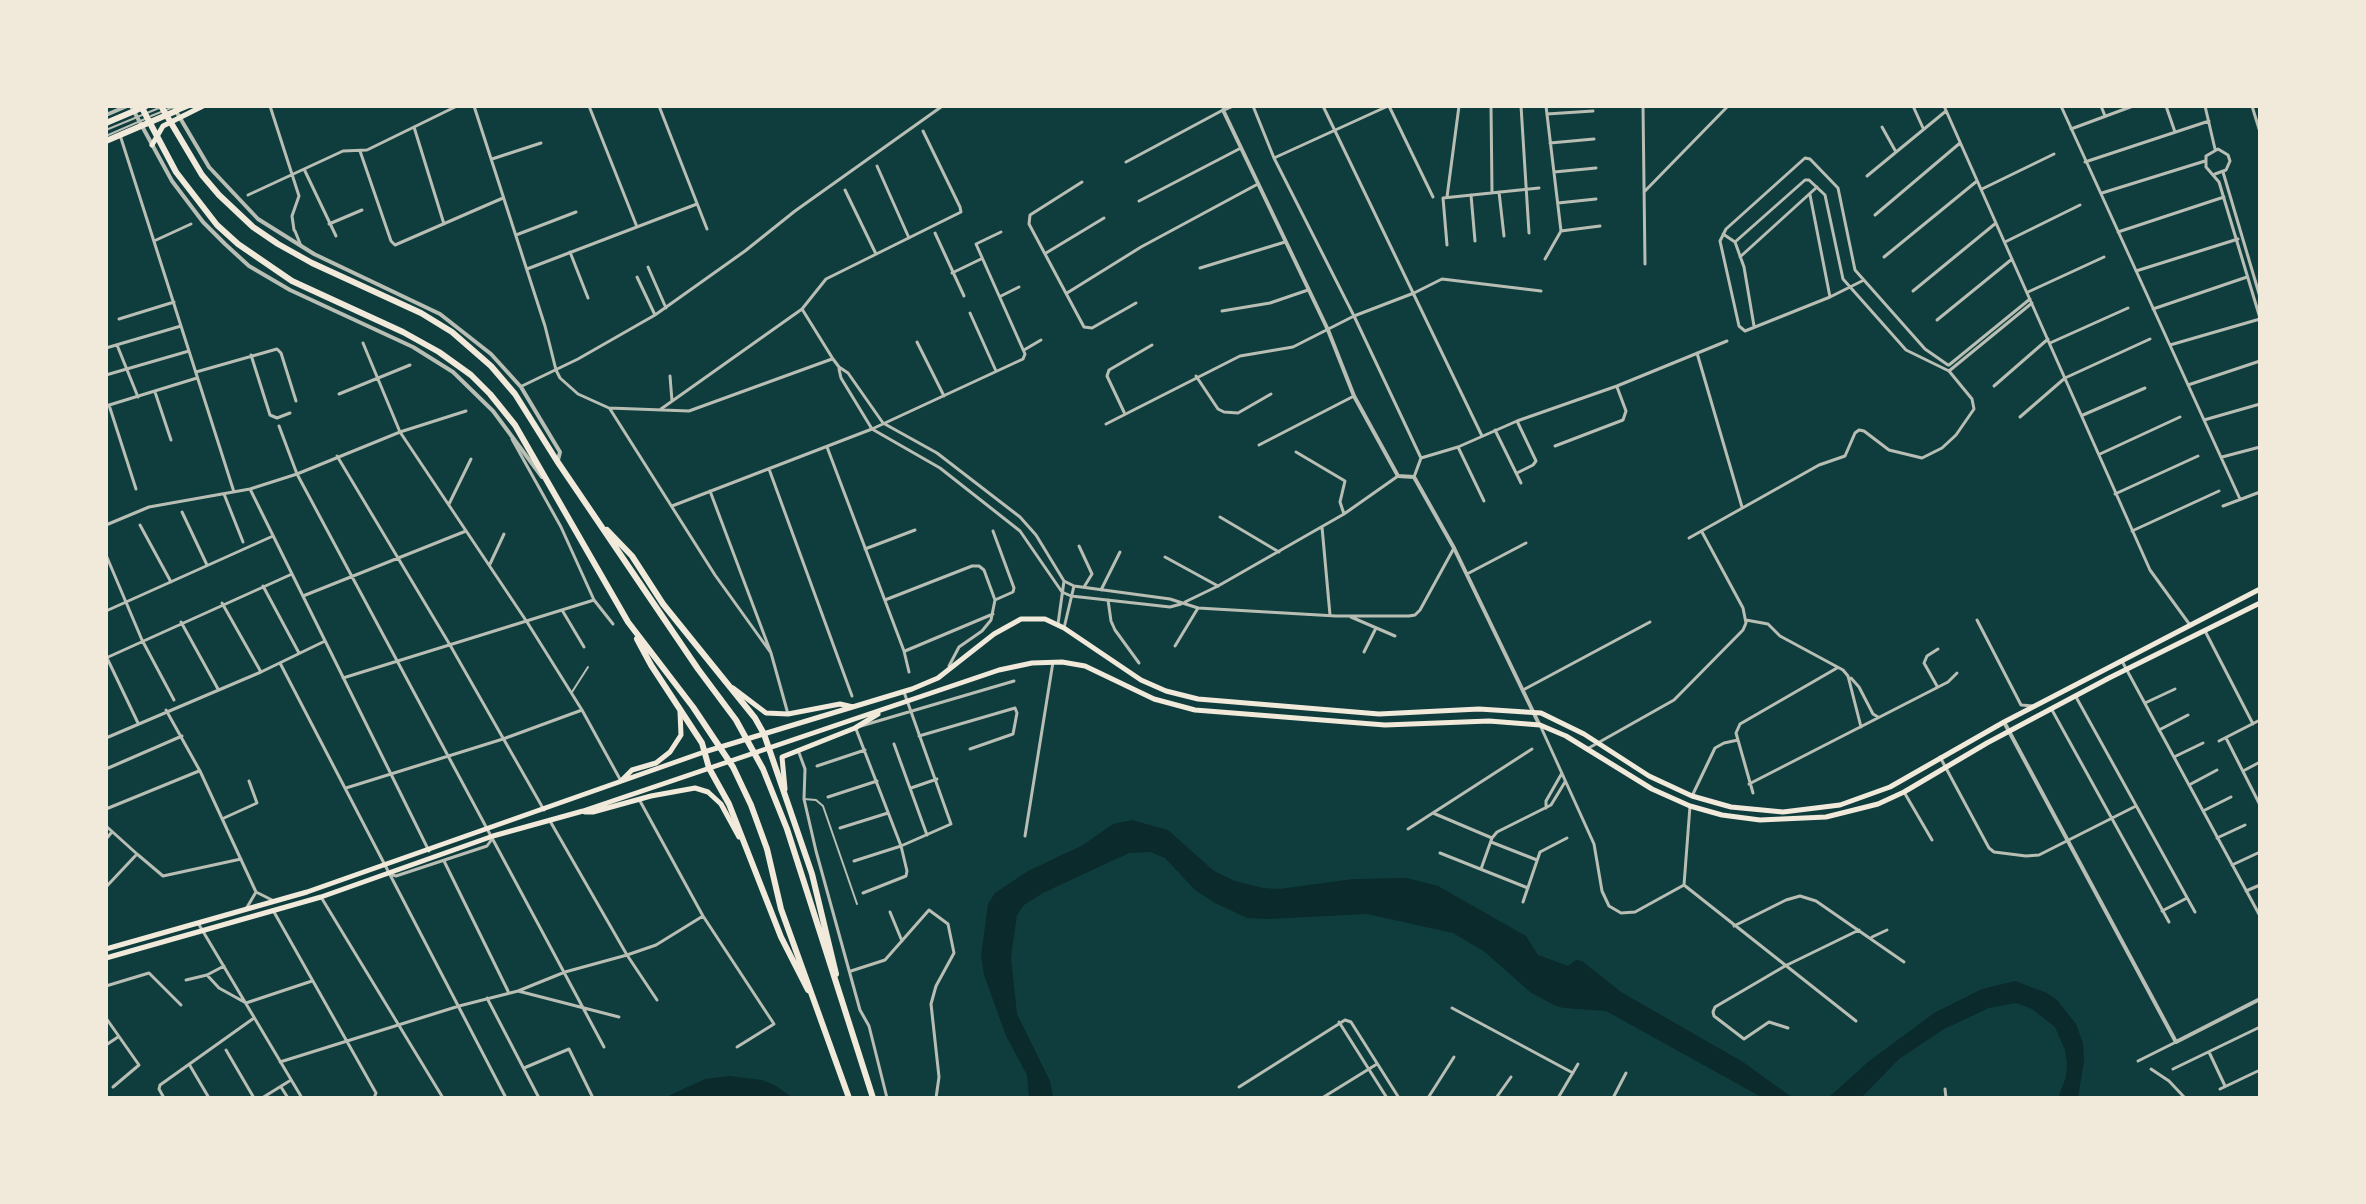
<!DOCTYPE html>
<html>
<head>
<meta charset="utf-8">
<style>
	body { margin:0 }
	#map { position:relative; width:2366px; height:1204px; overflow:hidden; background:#0f3d3e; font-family:"Noto Sans",sans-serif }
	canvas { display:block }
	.frame { position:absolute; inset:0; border:108px solid #f1e9da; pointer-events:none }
</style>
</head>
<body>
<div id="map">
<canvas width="2366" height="1204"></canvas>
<div class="frame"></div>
</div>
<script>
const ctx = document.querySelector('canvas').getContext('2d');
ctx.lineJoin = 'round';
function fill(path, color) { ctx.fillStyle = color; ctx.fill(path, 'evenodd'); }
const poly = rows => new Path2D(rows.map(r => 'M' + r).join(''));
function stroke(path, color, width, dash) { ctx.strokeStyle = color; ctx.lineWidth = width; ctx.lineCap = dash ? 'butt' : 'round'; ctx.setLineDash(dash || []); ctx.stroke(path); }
const water = poly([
	[1132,820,1168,830,1214,871,1235,881,1263,888,1279,889,1353,879,1407,878,1438,886,1526,936,1538,955,1568,966,1576,960,1582,961,1621,992,1743,1062,1793,1098,1763,1098,1606,1011,1563,1008,1554,1005,1530,992,1485,952,1453,933,1367,914,1268,919,1247,918,1215,903,1195,890,1165,858,1150,852,1129,853,1043,893,1024,905,1017,915,1011,957,1017,1014,1050,1081,1053,1097,1029,1098,1027,1075,1006,1036,984,975,981,956,988,904,995,893,1028,871,1083,845,1113,824],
	[2015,981,2047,993,2057,1000,2076,1024,2083,1043,2084,1061,2078,1098,2058,1098,2066,1077,2067,1063,2065,1050,2055,1027,2032,1009,2016,1003,1989,1008,1944,1029,1899,1059,1861,1098,1828,1098,1868,1062,1934,1013,1982,989],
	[730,1076,762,1080,776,1086,793,1098,664,1098,705,1079]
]);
const service = poly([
	[151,116,171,108],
	[106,130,159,108],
	[106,136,145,119],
	[572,692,588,667],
	[804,799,816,800,823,806,857,904]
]);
const pedestrian = poly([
	[295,231,301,246],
	[1220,517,1279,552],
	[1165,557,1218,586],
	[1175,646,1198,608]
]);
const minor = poly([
	[270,106,299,196,292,216,294,230],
	[474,106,545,326,556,370,560,378,578,394,609,408,689,411,832,359],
	[589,106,637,227],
	[659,106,707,229],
	[1253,106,1274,158,1354,316,1421,458,1414,477],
	[1323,106,1482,436],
	[1389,106,1433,197],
	[1491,106,1492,192],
	[1521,106,1529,233],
	[1546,106,1561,231],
	[1643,106,1645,264],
	[1913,106,1923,128],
	[1944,106,2150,570,2190,625],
	[2061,106,2240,499],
	[2101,106,2105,116],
	[2166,106,2175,132],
	[2205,106,2215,149],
	[2252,106,2260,132],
	[2259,106,2260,108],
	[1547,114,1593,111],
	[414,127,444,224],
	[1882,127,1896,152],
	[2071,129,2133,106],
	[120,135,234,492],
	[1550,143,1594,139],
	[360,151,391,241,395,245,503,198],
	[1274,158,1388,106],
	[492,159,541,143],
	[1126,162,1223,110],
	[2085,162,2209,121],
	[877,166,909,238],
	[304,169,336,236],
	[1554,172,1596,168],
	[2223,172,2260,297],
	[2215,174,2226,170,2230,161,2228,155,2218,149,2206,156,2206,167,2219,182,2260,318],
	[1867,176,1946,111],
	[1082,182,1030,215,1029,224,1084,327,1092,328,1136,303],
	[1982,189,2054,154],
	[845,190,876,254],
	[1499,192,1504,236],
	[1644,192,1728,106],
	[2102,193,2205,161],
	[248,195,343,151,367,150,457,106],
	[1471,195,1475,241],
	[1810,195,1830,297],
	[1447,197,1459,106],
	[1139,201,1239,149],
	[1558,203,1596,199],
	[1875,215,1960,143],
	[329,224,362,210],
	[1561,231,1600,226],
	[2118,232,2224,197],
	[935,233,964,296],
	[1723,234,1735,242,1744,267,1754,326],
	[516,235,576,212],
	[154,241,191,224],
	[2005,242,2080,205],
	[1447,245,1443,198,1539,188],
	[570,252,588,298],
	[1046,253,1104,218],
	[1740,257,1817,187],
	[1884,257,1977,181],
	[1545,259,1561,231],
	[648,267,666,308],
	[1200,268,1285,242],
	[527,269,697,204],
	[2136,271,2238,239],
	[952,273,981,259],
	[637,277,655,315],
	[1864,280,1830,297,1745,331,1739,326,1720,241,1726,229,1805,158,1810,159,1838,188,1855,270,1925,349,1948,365],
	[1913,291,1996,223],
	[2028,292,2104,257],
	[1067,293,1141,247,1256,185],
	[1001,296,1019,287],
	[802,309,833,359,839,367,848,373,883,423,937,453,1020,517,1036,535,1064,581,1074,586,1170,599,1198,608,1336,616,1409,616,1415,615,1420,610,1454,548],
	[2153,309,2247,277],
	[1222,311,1270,303,1308,290],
	[970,313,996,371],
	[119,319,174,302],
	[1937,320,2012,259],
	[917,342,944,396],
	[363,343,400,432,527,622,582,710,621,781],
	[2050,343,2128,308],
	[117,345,138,397],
	[2170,345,2260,319],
	[106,348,181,326],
	[1024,350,1041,340],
	[1697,353,1742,507],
	[251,355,270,415,277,418,290,413],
	[1949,365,2030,299],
	[839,369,841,378,872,429,940,468,1020,531,1062,592,1071,596,1170,607,1181,604],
	[1949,371,2032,303],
	[196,372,277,349,281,353,296,401],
	[106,375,189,351],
	[670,376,672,401],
	[1196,376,1218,409,1224,412,1238,413,1271,394],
	[2188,385,2260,361],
	[522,386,578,359,655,315,745,251,795,211,941,107],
	[1994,386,2048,339],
	[155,392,171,440],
	[339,394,410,365],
	[109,405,136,489],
	[106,406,197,378],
	[610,409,715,575,771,653],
	[661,409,802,309,826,279,961,212,960,207,923,131],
	[1124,412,1107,376,1109,370,1152,345],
	[2083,415,2145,388],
	[2020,417,2065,378,2150,339],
	[2204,420,2260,404],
	[1106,424,1240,356,1293,347,1354,316,1414,293,1442,279,1541,291],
	[279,426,297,474,604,1047],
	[1495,430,1521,483],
	[512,439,561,527,594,600,613,624],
	[1259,445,1354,396],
	[1555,446,1623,420,1626,411,1617,387],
	[827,447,904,651,909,672],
	[1458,447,1484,501],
	[1296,452,1345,481,1340,502,1344,514],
	[2100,454,2180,417],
	[337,456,450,645,544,810],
	[2222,457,2260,447],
	[1421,458,1458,447,1517,421,1617,386,1727,341],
	[769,469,852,696],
	[1517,473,1533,465,1536,461,1517,421],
	[250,489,429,851],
	[710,491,771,653,788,714],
	[224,494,243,542],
	[2115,494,2198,456],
	[449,504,471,459],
	[672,506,872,429,1023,359,1025,354,976,244,1001,232],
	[2223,506,2260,492],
	[182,512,207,565],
	[106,525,149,507,250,489,297,474,400,432,466,411],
	[140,525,171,582],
	[1322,527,1330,615],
	[993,531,1014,588,1013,592,995,600],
	[2132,531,2219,491],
	[1689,538,1819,465,1845,456,1855,433,1859,430,1864,431,1889,450,1922,458,1942,448,1956,435,1974,409,1972,399,1949,371,1906,350,1843,279,1825,195,1809,180,1805,180,1735,242],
	[1079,546,1092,574,1084,587],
	[865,549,915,530],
	[106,555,142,640,174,700],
	[490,564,504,534],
	[1467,574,1526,543],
	[263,586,299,653],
	[1101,590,1120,552],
	[303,596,466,531],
	[885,600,972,566,979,566,984,570,995,600,991,620,982,631,959,647,949,666],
	[1108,600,1111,621,1115,630,1139,663],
	[1185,602,1218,586,1344,514,1398,476],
	[222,603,261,672],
	[562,610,584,647],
	[106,611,273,536],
	[1351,617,1395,636],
	[1746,620,1768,624,1780,636,1843,670,1848,676,1861,727],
	[1977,620,2021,705,2033,706],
	[181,622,218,689],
	[1058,624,1064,581],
	[1064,628,1074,586],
	[2205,631,2253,724],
	[905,651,993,614],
	[1364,652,1376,628],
	[106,658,292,574],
	[107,658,138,723],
	[280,663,506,1098],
	[2123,663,2260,916],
	[343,678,594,600],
	[1851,678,1859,687,1873,714,1878,717],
	[1937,686,1924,663,1927,656,1938,649],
	[1523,690,1650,622],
	[2076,697,2195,912],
	[2145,703,2175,689],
	[166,710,200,771,256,892],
	[2052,710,2169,922],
	[1540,725,1594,844,1602,891,1609,906,1621,913,1635,912,1684,885],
	[861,726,1014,681],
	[856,729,901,846,907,871,906,876,901,878,863,893],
	[2159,730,2188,715],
	[919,736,1015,708,1017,713,1013,734,970,749],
	[106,738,261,672,325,641],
	[2226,738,2260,805],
	[2219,741,2260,720],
	[894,744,927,835],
	[1587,749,1674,700,1743,630,1746,623,1743,608,1702,532],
	[798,750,805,769,804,799,816,851,860,1010,869,1026,887,1098],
	[1940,757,1989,848,1994,852,2026,856,2039,855,2136,806],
	[2174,757,2203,743],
	[817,766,865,750],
	[106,769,182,736],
	[2243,771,2260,762],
	[1749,784,1948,682,1957,673],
	[2189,785,2217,770],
	[346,788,503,739,582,710],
	[911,788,937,779],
	[1904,792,1932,840],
	[1753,793,1736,733,1740,724,1837,668],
	[1693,794,1715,748,1724,743,1738,740],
	[828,797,877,781],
	[640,801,703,916,774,1024,737,1047],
	[1546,808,1546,801,1562,773],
	[106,809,199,771],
	[2203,811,2231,797],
	[1433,813,1492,838],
	[224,818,257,803,249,781],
	[550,821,627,955,657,1000],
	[106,826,137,854,106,887],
	[840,828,888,813],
	[1408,829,1532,749],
	[1025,836,1053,662],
	[2217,838,2245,825],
	[106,839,112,832],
	[1491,842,1537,860],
	[1440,853,1528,888],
	[137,854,163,876,241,859],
	[444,861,508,991],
	[854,861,901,846,951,824,904,692],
	[2232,865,2260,852],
	[1481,869,1492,838,1497,832,1551,805,1565,782],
	[393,875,396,876,487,846,492,839],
	[1684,885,1856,1021],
	[1684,885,1690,806],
	[2246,891,2260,885],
	[321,897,443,1098],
	[1523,902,1540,852,1567,838],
	[246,909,256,892,274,901],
	[2162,911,2187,898],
	[274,912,376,1093,374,1098],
	[890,912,902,941],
	[198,923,302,1098],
	[1734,926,1786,900,1800,896,1816,901,1904,962],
	[1872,937,1887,930],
	[851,971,885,960,929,910,948,924,954,953,936,986,931,1004,939,1077,936,1098],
	[207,975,219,988,246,1003,312,981],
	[186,980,207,975,224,966],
	[106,986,149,973,181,1005],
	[518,991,619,1017],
	[487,998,539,1098],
	[1452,1008,1573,1073],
	[106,1018,139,1065,113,1087],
	[1339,1022,1387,1098],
	[1788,1028,1769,1022,1744,1039,1714,1016,1713,1012,1715,1007,1785,966,1859,930],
	[106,1045,118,1037],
	[226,1050,254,1098],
	[2209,1052,2225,1086],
	[2138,1061,2176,1042],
	[280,1062,459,1006,518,991,565,972,627,955,656,945,703,916],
	[189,1064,209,1098],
	[524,1068,569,1049,593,1098],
	[2151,1069,2169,1081,2185,1098],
	[2173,1069,2260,1027],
	[281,1087,288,1098],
	[1239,1087,1345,1020,1351,1022,1399,1098],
	[1945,1089,1946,1098],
	[2220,1089,2260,1070],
	[164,1098,159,1089,160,1085,254,1018],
	[262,1098,291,1080],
	[1322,1098,1377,1064],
	[1428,1098,1454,1057],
	[1496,1098,1511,1077],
	[1558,1098,1578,1064],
	[1613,1098,1626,1073]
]);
const tertiary = poly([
	[131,106,172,181,203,222,225,244,249,266,290,290,413,347,453,372,493,411,542,477],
	[173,106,209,167,258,219,314,254,440,314,491,354,521,387,560,452,558,460],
	[1232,106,1223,110,1328,330,1354,396,1398,476,1414,477,1454,548,1539,724],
	[106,115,127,106],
	[2004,722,2176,1042,2260,999]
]);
const secondary = poly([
	[176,111,188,106],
	[152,145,163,126,203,106],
	[733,688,766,713,788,714,840,704,853,707],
	[621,781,632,770,656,763,670,752,681,735,680,712],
	[785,789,782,757,855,728,878,714],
	[585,812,593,812,651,796,695,788,708,792,721,804,739,837],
	[106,949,307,892,704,752,912,689,938,678,994,634,1021,619,1045,619,1064,628,1141,680,1166,691,1198,699,1379,714,1479,709,1541,713,1584,734,1649,776,1692,796,1731,807,1783,812,1840,805,1890,787,2004,722,2260,589],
	[106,958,321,897,493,836,583,811,999,670,1032,663,1062,662,1085,666,1154,699,1195,710,1385,725,1489,721,1540,725,1566,736,1652,789,1690,806,1722,815,1760,820,1826,817,1878,804,1904,792,1987,743,2109,678,2260,603]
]);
const primary = poly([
	[106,123,146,106],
	[106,141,176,111]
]);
const trunk = poly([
	[141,106,176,172,217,225,238,244,292,281,403,332,439,352,471,375,490,394,515,425,628,622,693,707,733,767,751,805,767,849,781,909,849,1098],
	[161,106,202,175,219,195,253,227,278,244,312,263,421,313,452,332,491,366,515,394,557,461,698,669,736,720,763,769,787,829,873,1098],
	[607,530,632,556,663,604,755,718,764,734,812,874,836,974],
	[637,639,651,665,702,743,709,768,729,804,781,937,808,990]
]);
fill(water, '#0a2a2b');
stroke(service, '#b8beb3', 2);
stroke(pedestrian, '#b8beb3', 3);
stroke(minor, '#b8beb3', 3);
stroke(tertiary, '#b8beb3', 4);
stroke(secondary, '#f1e9da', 5);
stroke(primary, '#f1e9da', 6);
stroke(trunk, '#f1e9da', 6);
</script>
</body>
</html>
